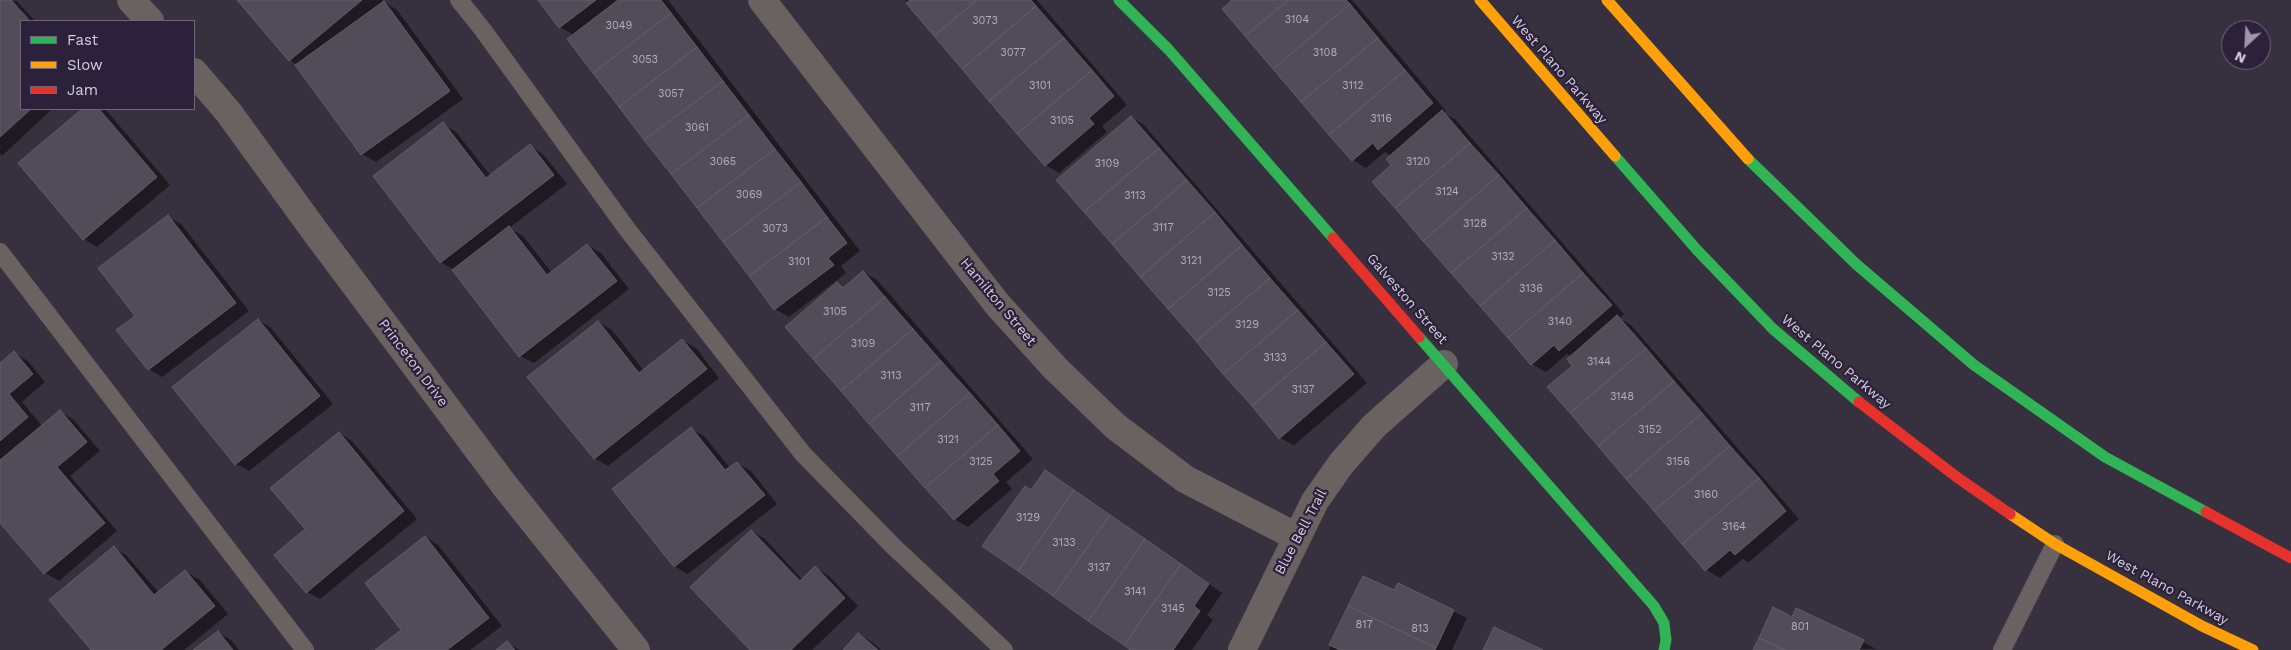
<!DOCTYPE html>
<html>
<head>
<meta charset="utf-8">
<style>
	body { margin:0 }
	#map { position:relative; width:2291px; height:650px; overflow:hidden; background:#37313f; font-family:"Work Sans",sans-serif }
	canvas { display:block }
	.legend { position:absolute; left:20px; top:20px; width:175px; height:90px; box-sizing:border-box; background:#2c213a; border:1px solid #70667c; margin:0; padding:6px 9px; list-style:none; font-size:15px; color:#d5cedf }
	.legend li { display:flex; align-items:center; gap:10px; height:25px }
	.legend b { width:25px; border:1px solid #70667c }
	.north { position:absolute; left:2221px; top:20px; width:50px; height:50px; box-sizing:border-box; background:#2c213a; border:1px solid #70667c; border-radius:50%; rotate:205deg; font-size:14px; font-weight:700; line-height:20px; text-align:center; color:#d5cedf }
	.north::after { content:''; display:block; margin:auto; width:18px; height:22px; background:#9e97a7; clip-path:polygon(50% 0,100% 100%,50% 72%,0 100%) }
</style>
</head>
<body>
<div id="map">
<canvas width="2291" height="650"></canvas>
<ul class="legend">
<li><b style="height:6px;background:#30b455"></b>Fast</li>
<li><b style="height:6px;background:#ff9f0a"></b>Slow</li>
<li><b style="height:6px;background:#e5322d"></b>Jam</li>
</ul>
<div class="north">N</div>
</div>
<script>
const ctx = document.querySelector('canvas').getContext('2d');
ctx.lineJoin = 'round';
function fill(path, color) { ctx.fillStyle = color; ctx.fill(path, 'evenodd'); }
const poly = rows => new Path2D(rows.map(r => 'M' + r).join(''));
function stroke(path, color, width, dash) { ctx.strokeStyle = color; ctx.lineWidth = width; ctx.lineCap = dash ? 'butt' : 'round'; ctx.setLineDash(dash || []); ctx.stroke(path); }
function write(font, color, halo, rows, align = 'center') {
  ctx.font = font + ' "Work Sans",sans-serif'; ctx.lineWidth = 4.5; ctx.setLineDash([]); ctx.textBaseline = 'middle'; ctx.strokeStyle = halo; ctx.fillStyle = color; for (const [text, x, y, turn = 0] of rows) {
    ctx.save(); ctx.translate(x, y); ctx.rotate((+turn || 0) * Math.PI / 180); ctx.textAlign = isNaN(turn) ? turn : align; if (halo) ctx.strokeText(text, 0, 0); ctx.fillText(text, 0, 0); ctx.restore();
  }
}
const shadow = poly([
	[0,0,17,1,35,21,21,21,21,109,52,109,2,156,0,154],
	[238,0,382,0,397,10,463,99,376,162,362,154,297,65,290,60],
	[539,0,668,0,860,251,841,266,846,273,789,317,775,309,569,39,574,35,560,27],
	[905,0,1037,0,1127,105,1102,126,1107,132,1059,173,1046,165],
	[1234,0,1352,0,1446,111,1444,113,1456,120,1624,314,1619,318,1631,325,1799,519,1749,562,1743,559,1720,578,1706,570,1574,366,1571,356,1567,354,1546,372,1532,364,1393,166,1391,156,1385,152,1366,168,1353,160,1224,9],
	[84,109,106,110,170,185,97,247,84,239,19,163],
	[1131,117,1144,125,1367,383,1294,445,1280,438],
	[443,124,456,132,491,176,530,146,543,154,567,184,509,228,523,236,552,273,587,245,601,253,629,289,534,363,520,356,455,270,440,262],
	[168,217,181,224,249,311,162,377,149,369,137,316],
	[863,272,877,280,1033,459,1006,482,1012,489,968,527,954,519,837,284,845,288],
	[258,320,271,328,333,404,249,471,236,464],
	[598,322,612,330,644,371,682,340,696,348,719,378,608,466,594,458],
	[14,353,28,361,45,382,22,402,42,426,60,412,73,419,100,451,70,476,117,531,59,581,45,573,0,521,0,365],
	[691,429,704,436,730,468,737,463,751,471,777,504,688,574,674,566],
	[339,433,352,441,417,519,320,599,307,592,306,529],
	[1046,471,1222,593,1207,615,1213,620,1192,650,1132,650,1032,492],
	[751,531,765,539,803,580,816,568,829,576,858,606,812,650,752,650],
	[425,537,438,545,502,626,470,650,377,650,403,630],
	[114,548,127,556,159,593,185,572,199,579,228,614,184,650,92,650],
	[1363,577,1395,592,1398,584,1467,618,1452,650,1329,650],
	[1793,618,1863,642,1876,649,1754,650],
	[218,632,231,640,239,650,195,650],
	[858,634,872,642,881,650,844,650],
	[507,643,520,650,498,650]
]);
const building = poly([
	[0,0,11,0,30,21,21,21,21,109,31,109,0,137,0,0],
	[237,0,362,0,289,61,237,0],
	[538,0,596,0,559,28,538,0],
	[618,0,661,0,671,13,593,73,567,39,618,0],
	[910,0,977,0,934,36,906,3,910,0],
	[977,0,1031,0,1036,6,962,69,934,36,977,0],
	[1232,0,1288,0,1245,36,1222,9,1232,0],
	[1288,0,1346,0,1350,4,1273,69,1245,36,1288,0],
	[384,1,450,91,361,155,295,65,384,1],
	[1350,4,1378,38,1301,102,1273,69,1350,4],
	[1036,6,1064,38,989,101,962,69,1036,6],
	[671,13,697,47,619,107,593,73,671,13],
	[1064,38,1092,70,1017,134,989,101,1064,38],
	[1378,38,1405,70,1329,135,1301,102,1378,38],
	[697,47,723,81,644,140,619,107,697,47],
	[1092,70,1114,96,1089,118,1094,124,1045,166,1017,134,1092,70],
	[1405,70,1433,103,1378,150,1373,143,1352,161,1329,135,1405,70],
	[723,81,749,115,671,174,644,140,723,81],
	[82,109,99,109,157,177,83,240,18,163,82,109],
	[1442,110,1470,143,1395,208,1372,182,1391,165,1386,159,1442,110],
	[749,115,775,149,697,208,671,174,749,115],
	[1131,116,1159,148,1084,212,1056,180,1131,116],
	[443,122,486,178,530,144,554,175,440,263,373,176,443,122],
	[1470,143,1499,175,1423,241,1395,208,1470,143],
	[1159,148,1187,180,1112,244,1084,212,1159,148],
	[775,149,801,182,723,242,697,208,775,149],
	[1499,175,1527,208,1451,273,1423,241,1499,175],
	[1187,180,1215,212,1140,277,1112,244,1187,180],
	[801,182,827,217,749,276,723,242,801,182],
	[1527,208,1555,240,1480,306,1451,273,1527,208],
	[1215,212,1242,245,1168,309,1140,277,1215,212],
	[168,215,236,303,148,370,116,330,135,316,98,268,168,215],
	[827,217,847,243,828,258,834,265,774,310,749,276,827,217],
	[509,226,547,275,587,244,617,281,519,357,452,270,509,226],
	[1555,240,1583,273,1508,338,1480,306,1555,240],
	[1242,245,1270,278,1196,341,1168,309,1242,245],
	[863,271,885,297,813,359,785,327,837,282,843,288,863,271],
	[1583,273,1612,305,1559,351,1554,345,1531,365,1508,338,1583,273],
	[1270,278,1298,310,1223,374,1196,341,1270,278],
	[885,297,913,329,841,391,813,359,885,297],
	[1298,310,1326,342,1252,406,1223,374,1298,310],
	[1617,315,1646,348,1570,413,1547,387,1572,366,1567,359,1617,315],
	[258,319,320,396,235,465,172,387,258,319],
	[598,321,639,373,682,339,707,369,594,459,527,377,598,321],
	[913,329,941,361,869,424,841,391,913,329],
	[1326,342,1354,374,1279,439,1252,406,1326,342],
	[1646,348,1674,381,1598,446,1570,413,1646,348],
	[14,351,33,374,9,394,28,417,0,441,0,363,14,351],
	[941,361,970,393,897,456,869,424,941,361],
	[1674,381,1702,413,1626,479,1598,446,1674,381],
	[970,393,998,425,925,488,897,456,970,393],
	[60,410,87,442,57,467,105,523,44,574,0,523,0,460,60,410],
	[1702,413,1730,446,1654,511,1626,479,1702,413],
	[998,425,1020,451,993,474,999,481,954,520,925,488,998,425],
	[691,427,725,470,737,462,765,495,674,567,612,489,691,427],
	[339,432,404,511,306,593,274,555,305,529,270,488,339,432],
	[1730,446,1759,478,1682,544,1654,511,1730,446],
	[1045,470,1074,490,1018,571,982,546,1025,486,1031,490,1045,470],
	[1759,478,1786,511,1735,555,1730,550,1705,571,1682,544,1759,478],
	[1074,490,1110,515,1053,596,1018,571,1074,490],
	[1110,515,1145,539,1088,621,1053,596,1110,515],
	[751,530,800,581,815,566,845,598,791,650,750,650,690,587,751,530],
	[425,536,489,618,447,650,375,650,401,630,365,583,425,536],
	[1145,539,1181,564,1124,645,1088,621,1145,539],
	[114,546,154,595,185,570,215,606,161,650,91,650,49,600,114,546],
	[1181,564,1209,584,1194,606,1200,611,1173,650,1130,650,1124,645,1181,564],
	[1363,576,1394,590,1398,583,1454,610,1436,648,1348,606,1363,576],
	[1348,606,1436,648,1435,650,1340,650,1329,645,1348,606],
	[1773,607,1792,617,1796,608,1864,640,1859,650,1785,650,1759,638,1773,607],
	[1494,627,1543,650,1483,650,1494,627],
	[218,631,233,650,193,650,218,631],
	[858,633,878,650,843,650,858,633],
	[1759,638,1785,650,1753,650,1759,638],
	[507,641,515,650,496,650,507,641]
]);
const lane = poly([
	[459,0,483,30,627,229,803,454,894,547,1004,650],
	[0,252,305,650],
	[2002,650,2055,544]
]);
const street = poly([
	[131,0,150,21],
	[762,0,997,304,1055,368,1115,426,1185,479,1297,537],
	[194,72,229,113,314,230,505,486,636,650],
	[1242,650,1315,501,1341,464,1374,426,1444,364]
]);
const fast = poly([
	[1119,0,1169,50,1333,238],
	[1615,156,1697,250,1773,329,1859,402],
	[1748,159,1856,264,1974,365,2105,457,2206,512],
	[1419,337,1654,606,1664,623,1666,640,1664,650]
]);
const slow = poly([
	[1480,0,1615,156],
	[1607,0,1748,159],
	[2010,514,2055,544,2202,626,2253,650]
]);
const jam = poly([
	[1333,238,1419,337],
	[1859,402,1958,478,2010,514],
	[2206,512,2291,558]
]);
const numberNames = [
	["3104",1297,20],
	["3073",985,21],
	["3049",619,26],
	["3077",1013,53],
	["3108",1325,53],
	["3053",645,60],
	["3101",1040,86],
	["3112",1353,86],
	["3057",671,94],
	["3116",1381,119],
	["3105",1062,121],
	["3061",697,128],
	["3065",723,162],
	["3120",1418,162],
	["3109",1107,164],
	["3124",1447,192],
	["3069",749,195],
	["3113",1135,196],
	["3128",1475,224],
	["3117",1163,228],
	["3073",775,229],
	["3132",1503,257],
	["3121",1191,261],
	["3101",799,262],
	["3136",1531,289],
	["3125",1219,293],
	["3105",835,312],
	["3140",1560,322],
	["3129",1247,325],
	["3109",863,344],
	["3133",1275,358],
	["3144",1599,362],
	["3113",891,376],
	["3137",1303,390],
	["3148",1622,397],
	["3117",920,408],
	["3152",1650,430],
	["3121",948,440],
	["3125",981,462],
	["3156",1678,462],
	["3160",1706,495],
	["3129",1028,518],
	["3164",1734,527],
	["3133",1064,543],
	["3137",1099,568],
	["3141",1135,592],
	["3145",1173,609],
	["817",1364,625],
	["801",1800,627],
	["813",1420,629]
];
const streetNames = [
	["West Plano Parkway",1559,70,49],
	["Galveston Street",1407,299,49],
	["Hamilton Street",998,302,50],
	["West Plano Parkway",1836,362,40],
	["Princeton Drive",413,363,53],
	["Blue Bell Trail",1301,532,-62],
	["West Plano Parkway",2167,588,29]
];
fill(shadow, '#0007');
fill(building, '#514c58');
stroke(building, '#615c68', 1);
stroke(lane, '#696260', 18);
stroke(street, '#696260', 28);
stroke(fast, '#30b455', 11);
stroke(slow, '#ff9f0a', 11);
stroke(jam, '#e5322d', 11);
write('11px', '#b4aebd', null, numberNames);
write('14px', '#d5cedf', '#2c213a', streetNames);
</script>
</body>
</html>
